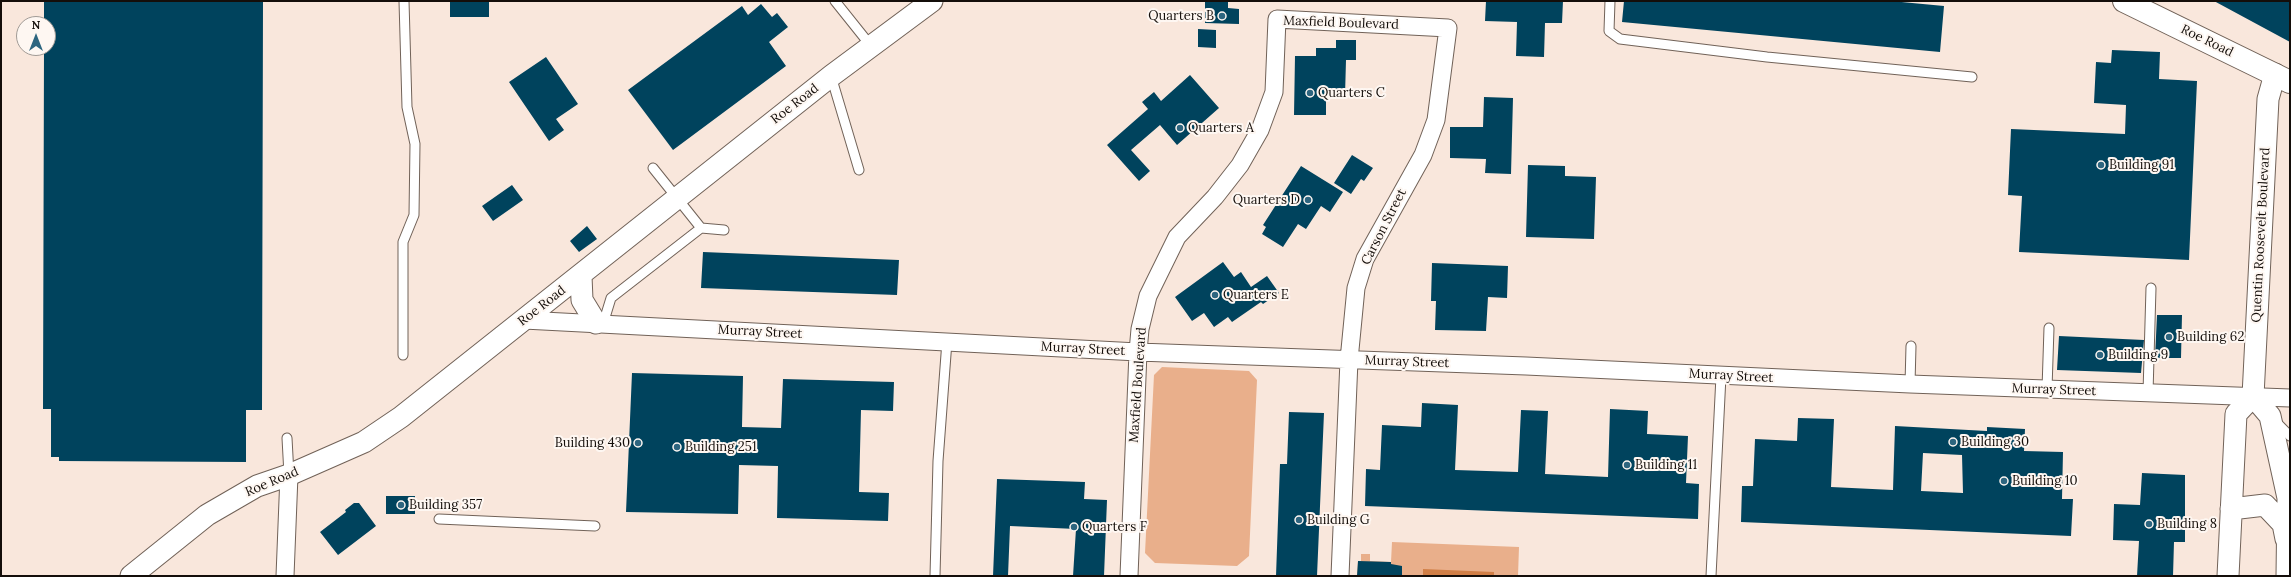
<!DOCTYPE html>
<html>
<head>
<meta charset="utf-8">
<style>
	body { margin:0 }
	#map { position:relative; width:2291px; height:577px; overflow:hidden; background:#f9e7dc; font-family:Lora,serif }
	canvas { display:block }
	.frame { position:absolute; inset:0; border:2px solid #140e0a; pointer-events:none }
	.north { position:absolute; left:16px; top:16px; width:40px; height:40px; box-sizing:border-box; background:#fef7f2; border:1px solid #a09a95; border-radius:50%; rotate:0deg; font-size:11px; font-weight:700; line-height:16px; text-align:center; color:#140e0a }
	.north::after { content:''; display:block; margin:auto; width:14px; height:18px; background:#2d657f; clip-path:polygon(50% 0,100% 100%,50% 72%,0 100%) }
</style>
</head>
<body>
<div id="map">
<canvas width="2291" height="577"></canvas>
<div class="frame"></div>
<div class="north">N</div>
</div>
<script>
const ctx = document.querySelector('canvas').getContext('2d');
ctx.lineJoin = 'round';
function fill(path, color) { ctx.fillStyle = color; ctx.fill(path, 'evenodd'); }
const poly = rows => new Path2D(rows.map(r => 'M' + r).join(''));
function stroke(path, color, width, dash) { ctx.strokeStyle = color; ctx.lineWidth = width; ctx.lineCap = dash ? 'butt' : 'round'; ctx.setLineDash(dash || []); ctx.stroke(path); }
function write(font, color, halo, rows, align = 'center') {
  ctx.font = font + ' Lora,serif'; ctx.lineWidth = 4; ctx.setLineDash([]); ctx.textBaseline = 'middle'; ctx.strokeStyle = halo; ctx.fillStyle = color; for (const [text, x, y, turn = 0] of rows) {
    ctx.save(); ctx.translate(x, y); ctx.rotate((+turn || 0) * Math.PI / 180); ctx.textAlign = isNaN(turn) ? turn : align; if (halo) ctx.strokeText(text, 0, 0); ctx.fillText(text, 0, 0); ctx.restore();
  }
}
const green = poly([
	[1162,367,1249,371,1257,380,1249,556,1237,566,1155,563,1145,553,1154,375],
	[1392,542,1519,547,1518,576,1357,576,1358,561,1361,561,1361,554,1370,554,1370,561,1391,562]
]);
const water = poly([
	[1423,569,1494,572,1494,576,1423,576]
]);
const building = poly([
	[44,1,263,1,262,410,246,410,246,462,59,461,59,457,51,457,51,409,43,409,44,48,48,48,48,24,44,24],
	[450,1,489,1,489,17,450,17],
	[1205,1,1228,1,1228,8,1239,9,1239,24,1205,23],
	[1486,1,1563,1,1562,23,1545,23,1544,57,1516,56,1517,22,1485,21],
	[1624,1,1891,1,1944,6,1940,52,1622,22],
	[2214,1,2290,1,2290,42],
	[761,4,772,17,777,13,788,27,769,42,786,66,673,150,628,90,742,6,748,15],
	[1198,29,1216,30,1216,48,1198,47],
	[1336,40,1356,40,1356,60,1346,60,1345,96,1326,95,1326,115,1294,115,1295,56,1316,56,1316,48,1336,48],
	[2112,50,2160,52,2159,79,2197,81,2189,260,2019,252,2022,196,2008,195,2011,129,2125,134,2126,105,2094,103,2096,62,2111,63],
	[546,57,578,104,556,119,564,130,549,141,509,82],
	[1190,75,1219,108,1177,145,1160,125,1131,150,1150,171,1139,181,1107,145,1148,109,1142,102,1154,92,1161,101],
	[1484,97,1513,98,1511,174,1485,173,1486,159,1450,158,1450,127,1483,127],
	[1352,155,1373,168,1364,181,1361,179,1351,194,1334,183],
	[1528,165,1565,166,1565,176,1596,177,1594,239,1526,237],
	[1301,166,1343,192,1330,212,1321,206,1306,229,1298,224,1283,247,1262,234,1266,227,1263,225],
	[512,185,523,200,493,221,482,206],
	[587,226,597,239,579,252,570,241],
	[703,252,899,260,897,295,701,288],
	[1223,262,1234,277,1241,272,1251,287,1267,276,1279,293,1263,304,1261,302,1232,322,1228,317,1214,327,1204,313,1192,321,1175,297],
	[1432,263,1508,266,1507,298,1488,297,1486,331,1435,330,1436,301,1431,301],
	[2157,315,2182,315,2181,358,2155,358],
	[2059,336,2144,340,2141,373,2057,370],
	[632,373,743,376,742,427,781,428,783,379,894,382,893,411,861,410,859,492,889,493,888,521,777,518,778,466,739,465,738,514,626,512],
	[1422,403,1458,405,1455,470,1518,472,1521,410,1548,411,1545,474,1608,477,1610,409,1648,411,1647,434,1688,436,1686,483,1699,484,1698,519,1365,506,1366,469,1380,470,1382,425,1421,427],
	[1289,412,1324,413,1317,576,1276,576,1280,464,1287,464],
	[1798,418,1834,419,1831,487,1893,490,1895,426,1987,431,1987,427,2025,429,2024,451,2063,452,2062,499,2073,499,2071,536,1741,522,1742,486,1753,486,1755,439,1797,441],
	[1923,453,1962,455,1963,493,1921,491],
	[2142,473,2185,475,2185,542,2174,542,2173,576,2137,576,2139,541,2113,540,2114,504,2140,505],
	[997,479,1085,482,1084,499,1107,500,1104,576,1073,576,1076,529,1010,526,1008,576,993,576],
	[386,496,415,496,415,514,386,514],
	[354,503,359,503,376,526,338,555,320,532,346,512,345,510],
	[1358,561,1391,562,1391,564,1402,566,1402,576,1357,576]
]);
const service = poly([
	[835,1,871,46],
	[1610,1,1609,31,1620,39,1767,57,1972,77],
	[831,76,859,170],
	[653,168,701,228],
	[603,324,611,298,701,228,724,230],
	[403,355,403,242,414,215,415,144,407,107,404,1],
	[1910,384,1911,346],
	[2047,389,2049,328],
	[2148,393,2151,288],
	[2275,421,2290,436],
	[287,438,289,475],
	[439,519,595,526],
	[935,576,938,461,947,341],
	[1711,576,1721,376]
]);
const minor = poly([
	[524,320,1138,352,1526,366,1910,384,2290,398],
	[285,576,289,475],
	[1129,576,1138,352,1140,329,1148,296,1177,237,1215,197,1240,165,1260,130,1274,92,1277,19,1448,28,1436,120,1423,155,1365,259,1356,288,1349,360,1340,576]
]);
const tertiary = poly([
	[581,276,582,300,596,323],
	[2253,396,2270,416,2288,498,2287,576],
	[2231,509,2265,505,2283,524,2286,539],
	[131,576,207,515,257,486,289,475,364,442,401,417,831,76,932,1],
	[2228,576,2236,414,2253,396,2268,99,2275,74]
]);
const secondary = poly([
	[2124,1,2290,82]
]);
const markers = [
	[1222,16,4,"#2d657f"],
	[1310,93,4,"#2d657f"],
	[1180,128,4,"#2d657f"],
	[2101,165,4,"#2d657f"],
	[1308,200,4,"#2d657f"],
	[1215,295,4,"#2d657f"],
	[2169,337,4,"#2d657f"],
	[2100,355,4,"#2d657f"],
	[1953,442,4,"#2d657f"],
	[638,443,4,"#2d657f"],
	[677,447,4,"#2d657f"],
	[1627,465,4,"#2d657f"],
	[2004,481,4,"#2d657f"],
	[401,505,4,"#2d657f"],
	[1299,520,4,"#2d657f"],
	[2149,524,4,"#2d657f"],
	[1074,527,4,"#2d657f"]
];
const poiNames = [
	["Quarters B",1214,16,"right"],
	["Quarters C",1318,93],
	["Quarters A",1188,128],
	["Building 91",2109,165],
	["Quarters D",1300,200,"right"],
	["Quarters E",1223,295],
	["Building 62",2177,337],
	["Building 9",2108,355],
	["Building 30",1961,442],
	["Building 430",630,443,"right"],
	["Building 251",685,447],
	["Building 11",1635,465],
	["Building 10",2012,481],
	["Building 357",409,505],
	["Building G",1307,520],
	["Building 8",2157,524],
	["Quarters F",1082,527]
];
const streetNames = [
	["Maxfield Boulevard",1341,23,2],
	["Roe Road",2207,41,26],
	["Roe Road",795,104,-38],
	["Carson Street",1384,227,-63],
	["Quentin Roosevelt Boulevard",2261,235,-87],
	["Roe Road",542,306,-38],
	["Murray Street",760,332,3],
	["Murray Street",1083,349,3],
	["Murray Street",1407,362,2],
	["Murray Street",1731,376,3],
	["Maxfield Boulevard",1138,385,-86],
	["Murray Street",2054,390,2],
	["Roe Road",272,482,-23]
];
fill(green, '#e9af8b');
fill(water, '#d17f47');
fill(building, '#00435d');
stroke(service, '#716258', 11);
stroke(minor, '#716258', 19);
stroke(tertiary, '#716258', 23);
stroke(secondary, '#716258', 24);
stroke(service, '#fff', 9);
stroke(minor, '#fff', 17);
stroke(tertiary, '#fff', 21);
stroke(secondary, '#fff', 22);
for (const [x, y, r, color] of markers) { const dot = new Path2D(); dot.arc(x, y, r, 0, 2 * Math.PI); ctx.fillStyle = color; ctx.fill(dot); stroke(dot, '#fef7f2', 1.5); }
write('13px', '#140e0a', '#fef7f2', poiNames, 'left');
write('13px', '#140e0a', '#fef7f2', streetNames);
</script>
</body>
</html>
